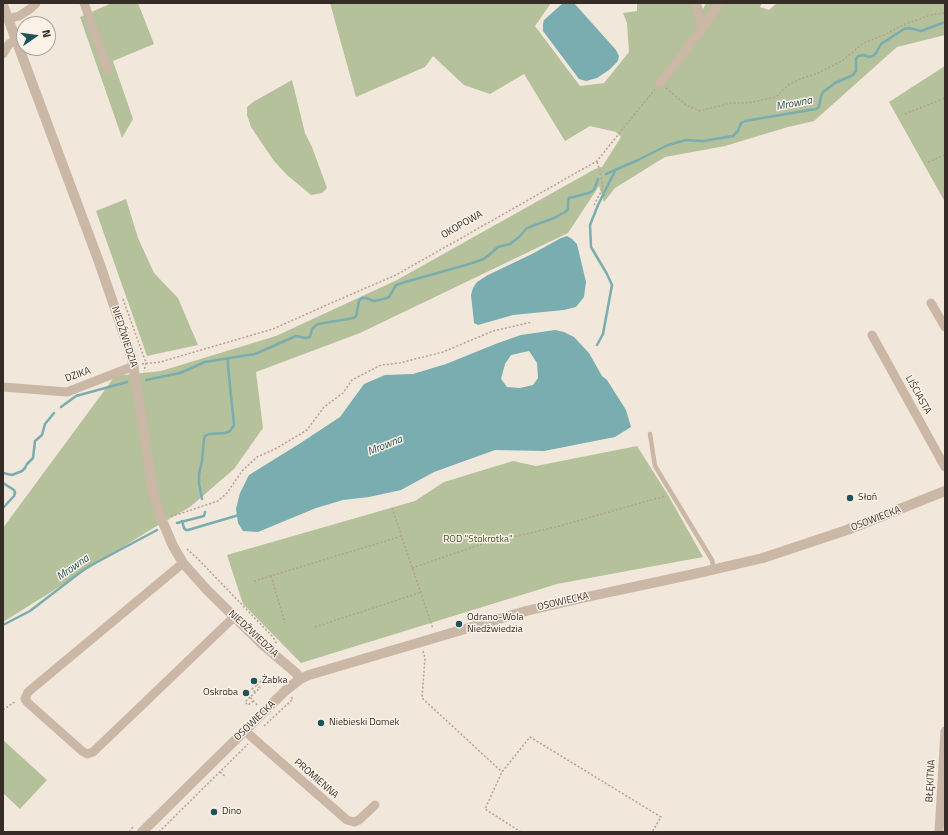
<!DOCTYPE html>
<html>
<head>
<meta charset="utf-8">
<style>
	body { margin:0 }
	#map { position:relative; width:948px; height:835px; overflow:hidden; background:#f2e7db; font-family:"Titillium Web",sans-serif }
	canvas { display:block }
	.frame { position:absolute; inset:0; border:4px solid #362c27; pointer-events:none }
	.north { position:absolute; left:16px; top:16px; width:40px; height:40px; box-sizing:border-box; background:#faf1e7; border:1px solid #aca29a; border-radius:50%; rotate:77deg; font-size:11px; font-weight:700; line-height:16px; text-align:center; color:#362c27 }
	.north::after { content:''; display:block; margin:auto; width:14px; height:18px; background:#1c5559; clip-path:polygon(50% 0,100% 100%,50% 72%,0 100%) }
</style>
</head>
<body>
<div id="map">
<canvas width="948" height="835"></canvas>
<div class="frame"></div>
<div class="north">N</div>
</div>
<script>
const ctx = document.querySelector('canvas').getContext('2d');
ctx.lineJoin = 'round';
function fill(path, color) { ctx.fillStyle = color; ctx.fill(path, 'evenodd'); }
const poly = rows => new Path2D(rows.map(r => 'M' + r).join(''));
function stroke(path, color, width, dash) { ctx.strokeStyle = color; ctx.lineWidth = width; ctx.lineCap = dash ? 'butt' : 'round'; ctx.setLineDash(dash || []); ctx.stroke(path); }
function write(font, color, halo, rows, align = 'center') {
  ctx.font = font + ' "Titillium Web",sans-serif'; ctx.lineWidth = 3; ctx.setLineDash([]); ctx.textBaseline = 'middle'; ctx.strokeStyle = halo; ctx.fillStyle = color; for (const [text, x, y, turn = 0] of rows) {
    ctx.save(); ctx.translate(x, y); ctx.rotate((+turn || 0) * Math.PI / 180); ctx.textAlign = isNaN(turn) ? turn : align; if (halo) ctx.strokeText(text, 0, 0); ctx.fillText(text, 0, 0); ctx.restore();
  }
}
const green = poly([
	[112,3,138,3,154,44,113,61,133,119,122,138,80,17],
	[330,3,551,3,535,26,580,86,604,83,629,52,627,23,623,13,637,11,637,3,701,3,703,9,706,3,762,3,760,7,769,10,777,3,945,3,945,35,897,47,814,121,788,127,725,146,665,157,615,188,604,202,599,186,568,233,360,333,256,372,263,428,234,469,190,507,150,530,3,622,3,528,115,376,161,371,276,336,397,280,595,169,602,167,621,137,616,132,590,126,565,141,524,74,490,94,464,85,433,56,425,67,356,97],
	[945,66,945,202,889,102],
	[292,80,305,133,312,147,327,188,322,193,311,195,287,175,274,161,251,127,247,115,247,107,253,102],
	[126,199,138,238,154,273,178,298,198,345,147,356,96,211],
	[637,446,668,495,703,557,557,584,301,663,243,604,227,555,415,501,444,482,513,461,536,466],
	[3,740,47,780,20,809,3,793]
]);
const water = poly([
	[563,3,574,3,616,50,619,56,618,61,609,70,597,78,586,81,579,79,543,31,543,24,544,20],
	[567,236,572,239,577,244,586,282,584,297,576,307,564,310,513,315,478,325,474,323,471,295,473,288,477,282,488,275,532,254,561,238],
	[555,330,564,332,574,337,589,353,602,376,607,380,626,410,631,427,615,437,544,451,495,450,434,472,401,490,369,497,343,500,316,508,258,532,243,531,238,523,236,509,240,493,249,475,299,444,340,417,364,384,385,375,413,374,446,364,498,343,521,335],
	[529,351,537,363,538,378,533,385,520,388,507,387,501,379,505,364,511,355]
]);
const stream = poly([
	[606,174,638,160,668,145,686,140,703,141,733,136,738,131,741,123,745,121,816,109,819,107,821,96,823,92,835,83,853,75,856,71,856,59,858,56,863,55,869,57,873,56,876,53,881,44,904,29,909,28,921,31,945,22],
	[597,345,603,334,612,285,607,274,591,247,590,225,598,205,616,169],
	[146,380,180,373,205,362,255,354,296,336,306,338,310,337,312,329,315,326,318,324,354,318,356,316,359,301,362,298,366,298,374,301,384,299,389,297,396,285,402,283,466,265,484,259,498,247,510,244,519,237,527,228,554,218,565,212,568,209,568,202,569,198,589,193,594,190,598,179],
	[61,407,76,396,127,382],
	[3,473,12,475,22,471,25,468,27,464,33,458,35,441,42,435,45,424,54,413],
	[3,483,14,490,15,493,14,496,3,508],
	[202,499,199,484,199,474,202,461,204,439,205,436,209,434,225,433,230,431,234,425,228,366,228,358],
	[182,521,184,528,186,530,188,530,239,515],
	[177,523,204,516,205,512],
	[3,625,30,611,86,568,157,530]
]);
const path = poly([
	[22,23,24,31],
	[666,88,686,105,700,111,731,103,748,103,776,97,788,85,800,79,818,73,842,61,862,44,886,34,905,24,931,15,945,13],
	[905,114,945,98],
	[928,162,945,155],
	[594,205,603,188,600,171,597,162],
	[123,299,146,363,144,371],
	[142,364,160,362,273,329,338,300,396,275,597,161,655,89],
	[392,508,433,629],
	[171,516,179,514,218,501,227,493,242,471,257,457,275,449,307,430,324,407,343,393,352,380,381,365,400,363,443,352,493,331,532,322],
	[187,549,198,559,273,637,277,644],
	[412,568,479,545,560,526,665,496],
	[271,576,285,623],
	[254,581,402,536],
	[315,627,422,592],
	[423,651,425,658,422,698,502,772],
	[255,692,252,689,257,685],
	[250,697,245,702,248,705,253,701],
	[257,705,250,697,260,688,257,685,267,675],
	[3,710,16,701],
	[264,726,293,699,291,697],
	[220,772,226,777],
	[129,832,133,827],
	[159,832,248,744],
	[521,832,485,809,502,772,530,737,661,817,652,832]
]);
const service = poly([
	[650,434,655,466,712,560,714,570]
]);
const minor = poly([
	[84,3,108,70],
	[695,3,703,28],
	[8,19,19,16,30,9,36,3],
	[3,54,9,44,16,40],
	[660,83,703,28,719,3],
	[931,303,945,327],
	[872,335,945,467],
	[3,387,67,392,134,366],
	[183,563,28,692,25,699,28,703,82,751,87,754,93,752,234,617],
	[245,731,347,820,354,822,359,820,375,805],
	[939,832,945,731]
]);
const tertiary = poly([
	[3,5,99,262,132,358,153,491,161,518,173,546,183,563,207,590,263,645,296,673,300,679],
	[142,832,285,691,300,679,309,675,526,611,582,598,694,574,763,558,847,530,945,491]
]);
const markers = [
	[850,498,4,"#1c5559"],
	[459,624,4,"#1c5559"],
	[254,681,4,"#1c5559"],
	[246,693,4,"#1c5559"],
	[321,723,4,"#1c5559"],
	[214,812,4,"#1c5559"]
];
const streetNames = [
	["OKOPOWA",462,225,-30],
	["NIEDŹWIEDZIA",124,337,72],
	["DZIKA",78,375,-19],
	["LIŚCIASTA",918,395,61],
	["OSOWIECKA",876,519,-21],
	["OSOWIECKA",563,602,-13],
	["NIEDŹWIEDZIA",253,634,43],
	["OSOWIECKA",255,721,-44],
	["PROMIENNA",316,779,41],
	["BŁĘKITNA",931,781,-87]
];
const poiNames = [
	["Słoń",858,498],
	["Odrano-Wola",467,618],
	["Niedźwiedzia",467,630],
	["Żabka",262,681],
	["Oskroba",238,693,"right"],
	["Niebieski Domek",329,723],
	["Dino",222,812]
];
const parkNames = [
	["ROD \"Stokrotka\"",478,540]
];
const waterNames = [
	["Mrowna",794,104,-11],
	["Mrowna",385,446,-22],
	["Mrowna",73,568,-35]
];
fill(green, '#b4c19a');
fill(water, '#79adb0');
stroke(stream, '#79adb0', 2.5);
stroke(path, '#b6a191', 1.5, [2, 2]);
stroke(service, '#cab7a6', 4.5);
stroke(minor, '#cab7a6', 9);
stroke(tertiary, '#cab7a6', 10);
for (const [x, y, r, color] of markers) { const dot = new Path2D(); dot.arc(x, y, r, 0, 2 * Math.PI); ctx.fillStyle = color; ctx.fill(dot); stroke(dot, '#faf1e7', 1.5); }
write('10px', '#362c27', '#faf1e7', streetNames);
write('10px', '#362c27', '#faf1e7', poiNames, 'left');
write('10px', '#46552b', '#faf1e7', parkNames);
write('italic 11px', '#1c5559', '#faf1e7', waterNames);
</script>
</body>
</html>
